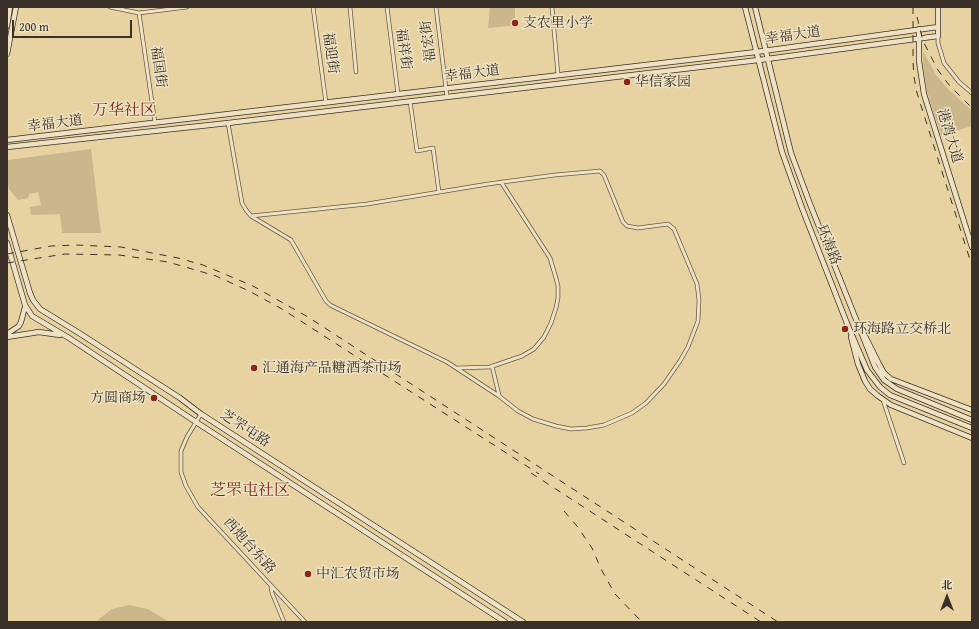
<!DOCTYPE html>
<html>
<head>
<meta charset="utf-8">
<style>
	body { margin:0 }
	#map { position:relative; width:979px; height:629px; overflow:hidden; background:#e7d3a1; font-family:"Gentium Book Plus","Noto Serif SC",serif }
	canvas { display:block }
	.frame { position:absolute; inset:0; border:8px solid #3b3028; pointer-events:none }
	.north { position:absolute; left:927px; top:577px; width:40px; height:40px; -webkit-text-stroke:3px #efe2c2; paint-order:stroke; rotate:0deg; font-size:11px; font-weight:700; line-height:16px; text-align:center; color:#3b3028 }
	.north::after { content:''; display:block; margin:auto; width:14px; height:18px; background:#3b3028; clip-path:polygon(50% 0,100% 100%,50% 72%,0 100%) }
	.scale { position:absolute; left:12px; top:20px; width:120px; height:18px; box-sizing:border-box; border:2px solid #3b3028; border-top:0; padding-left:5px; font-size:12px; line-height:14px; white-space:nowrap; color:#3b3028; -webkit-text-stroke:3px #efe2c2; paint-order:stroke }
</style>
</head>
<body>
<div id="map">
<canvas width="979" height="629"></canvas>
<div class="frame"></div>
<div class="north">北</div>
<div class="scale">200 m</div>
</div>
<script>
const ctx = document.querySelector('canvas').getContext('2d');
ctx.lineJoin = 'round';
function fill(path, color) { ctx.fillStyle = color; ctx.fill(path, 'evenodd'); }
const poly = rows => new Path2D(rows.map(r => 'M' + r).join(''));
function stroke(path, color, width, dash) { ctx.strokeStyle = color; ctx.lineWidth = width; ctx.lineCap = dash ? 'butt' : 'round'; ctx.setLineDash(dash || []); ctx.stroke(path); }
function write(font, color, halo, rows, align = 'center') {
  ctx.font = font + ' "Gentium Book Plus","Noto Serif SC",serif'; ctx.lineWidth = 3; ctx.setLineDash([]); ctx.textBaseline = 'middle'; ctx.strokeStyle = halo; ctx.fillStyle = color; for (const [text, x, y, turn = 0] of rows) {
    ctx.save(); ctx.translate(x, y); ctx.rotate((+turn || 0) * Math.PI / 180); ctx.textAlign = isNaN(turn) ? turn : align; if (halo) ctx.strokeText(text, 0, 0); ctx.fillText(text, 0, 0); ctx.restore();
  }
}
const green = poly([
	[490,7,515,7,515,23,509,26,488,28],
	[923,51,936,75,948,89,972,111,972,126,941,135,927,91,923,63],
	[91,149,101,233,62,233,60,214,31,215,30,207,41,205,38,192,29,194,28,198,18,200,9,189,7,181,8,160],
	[129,605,148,609,169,622,98,622,99,619,112,609]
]);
const street = poly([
	[110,7,139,13,187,7],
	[313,7,326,103],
	[350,7,356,72],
	[387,7,398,94],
	[436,7,447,97],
	[552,7,558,75],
	[139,13,155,123],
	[938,36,938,43,944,63,959,82,972,93],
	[410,101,417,151,433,148,439,192],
	[228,123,242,203,246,210,251,216,291,240,326,301,330,305,447,362,499,396,518,411,533,419,556,426,571,429,587,428,604,425,632,413,646,403,664,384,680,361,688,347,698,321,699,300,697,284,674,229,668,224,638,228,627,226,623,222,604,175,600,171,555,175,488,184,367,204,251,216],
	[492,366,499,395],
	[458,368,490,367,522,356,534,349,544,337,551,323,556,308,558,298,558,286,556,278,550,258,501,182],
	[883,400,904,463],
	[201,414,187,437,181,451,181,472,186,486,198,507,305,622],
	[271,587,272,593,284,622]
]);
const secondary = poly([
	[745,7,782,152,802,208,848,326,867,370,880,387,890,395,972,428],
	[755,7,791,153,810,204,875,367,884,380,897,389,972,420],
	[7,26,10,7],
	[919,29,919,61,924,94,972,247],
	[7,54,16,7],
	[7,140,756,52,938,27],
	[7,147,228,123,767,59,938,36,938,7],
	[7,215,30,293,33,300,40,309,79,333,180,398,201,414,523,622],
	[7,243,25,305,32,316,69,338,196,422,505,622],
	[862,330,879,364,884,373,891,379,972,410],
	[7,334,19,326,21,322,25,307],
	[7,337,39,332,60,335],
	[851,337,858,364,865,381,870,389,878,396,891,405,972,438]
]);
const rail = poly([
	[913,7,913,62,914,77,917,93,972,266],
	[917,17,923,41,938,70,949,85,972,108],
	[7,254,51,246,76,245,121,247,178,258,203,265,253,286,308,317,778,622],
	[7,263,65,254,119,255,168,262,216,276,249,291,282,309,539,474],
	[531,473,761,622],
	[564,511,577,526,592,548,601,569,615,594,642,622]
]);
const markers = [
	[515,23,4,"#8f2418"],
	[627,82,4,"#8f2418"],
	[845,329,4,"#8f2418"],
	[254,368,4,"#8f2418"],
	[154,398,4,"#8f2418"],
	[308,574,4,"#8f2418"]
];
const poiNames = [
	["支农里小学",523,23],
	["华信家园",635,82],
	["环海路立交桥北",853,329],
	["汇通海产品糖酒茶市场",262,368],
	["方圆商场",146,398,"right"],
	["中汇农贸市场",316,574]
];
const streetNames = [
	["幸福大道",793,36,-8],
	["福宏街",429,41,-97],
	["福祥街",403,49,82],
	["福迎街",330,53,82],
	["福国街",158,67,82],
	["幸福大道",472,74,-7],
	["幸福大道",55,124,-7],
	["港湾大道",949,136,73],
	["环海路",828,245,68],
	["芝罘屯路",245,429,33],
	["西炮台东路",249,546,48]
];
const quarterNames = [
	["万华社区",124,111],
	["芝罘屯社区",250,491]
];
fill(green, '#cab78c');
stroke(street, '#665946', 4.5);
stroke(secondary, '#3b3028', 6);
stroke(street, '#efe2c2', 3);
stroke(secondary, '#efe2c2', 4.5);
stroke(rail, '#3b3028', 1, [7, 7]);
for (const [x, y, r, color] of markers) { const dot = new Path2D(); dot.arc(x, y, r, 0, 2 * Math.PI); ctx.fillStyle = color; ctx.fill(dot); stroke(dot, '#efe2c2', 1.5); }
write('14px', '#3b3028', '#efe2c2', poiNames, 'left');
write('14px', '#3b3028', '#efe2c2', streetNames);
write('16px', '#7a1f14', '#efe2c2', quarterNames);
</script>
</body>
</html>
